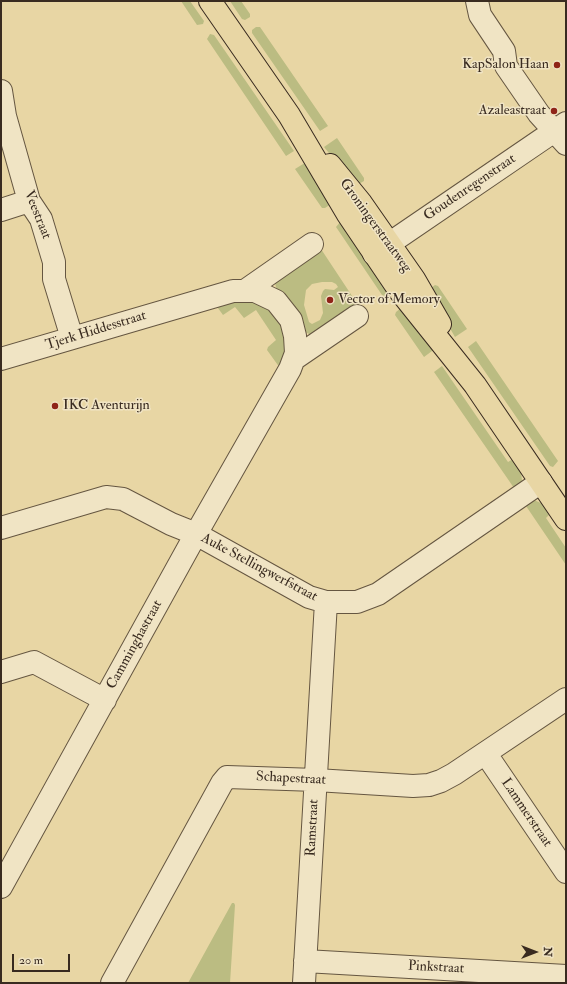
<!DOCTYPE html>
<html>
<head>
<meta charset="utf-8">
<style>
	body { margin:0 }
	#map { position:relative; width:567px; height:984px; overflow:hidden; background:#e8d6a4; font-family:"IM FELL Double Pica",serif }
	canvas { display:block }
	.frame { position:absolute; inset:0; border:2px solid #392b20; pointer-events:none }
	.north { position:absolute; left:515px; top:932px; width:40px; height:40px; -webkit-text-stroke:3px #f0e4c4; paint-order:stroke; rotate:90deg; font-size:11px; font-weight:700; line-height:16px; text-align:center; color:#392b20 }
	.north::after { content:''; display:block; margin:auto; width:14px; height:18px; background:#392b20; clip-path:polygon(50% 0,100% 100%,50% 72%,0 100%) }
	.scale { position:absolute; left:12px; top:954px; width:58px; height:18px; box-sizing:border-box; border:2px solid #392b20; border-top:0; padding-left:5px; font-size:12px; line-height:14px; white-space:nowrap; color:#392b20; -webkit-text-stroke:3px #f0e4c4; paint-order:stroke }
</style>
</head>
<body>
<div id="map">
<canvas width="567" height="984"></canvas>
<div class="frame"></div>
<div class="north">N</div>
<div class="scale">20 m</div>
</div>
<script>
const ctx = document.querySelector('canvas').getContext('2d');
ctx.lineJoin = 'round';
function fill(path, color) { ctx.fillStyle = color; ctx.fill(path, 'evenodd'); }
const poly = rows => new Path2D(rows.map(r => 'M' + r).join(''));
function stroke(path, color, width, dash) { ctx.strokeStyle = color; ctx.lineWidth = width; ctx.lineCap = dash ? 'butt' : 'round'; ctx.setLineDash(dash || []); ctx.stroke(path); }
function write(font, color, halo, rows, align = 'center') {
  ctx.font = font + ' "IM FELL Double Pica",serif'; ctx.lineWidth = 3; ctx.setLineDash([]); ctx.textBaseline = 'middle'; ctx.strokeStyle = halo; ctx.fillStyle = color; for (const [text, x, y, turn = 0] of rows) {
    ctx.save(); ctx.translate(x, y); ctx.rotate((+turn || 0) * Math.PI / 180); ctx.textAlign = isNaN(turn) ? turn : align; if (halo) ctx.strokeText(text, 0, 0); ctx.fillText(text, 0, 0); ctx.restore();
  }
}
const green = poly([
	[181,1,190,1,204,21,203,24,197,25],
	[230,1,241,1,250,14,250,17,245,20,242,19],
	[256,27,260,27,328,126,320,131,252,33,252,30],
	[210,34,214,35,294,151,286,156,207,39],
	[337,138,364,178,364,181,357,185,355,185,324,147],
	[308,161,331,204,325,208,322,208,295,169],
	[341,221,390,292,385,296,382,295,336,227],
	[321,249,358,305,314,334,309,334,302,330,277,291,275,283],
	[322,282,332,282,336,284,338,287,334,290,325,289,323,291,321,296,323,313,320,320,312,324,309,322,304,305,306,290,312,284],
	[435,285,438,286,467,329,455,337,429,292,430,289],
	[249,298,279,316,288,347,280,368,267,350,268,347,276,340,256,310,244,318,235,307,223,315,215,304],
	[401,308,436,348,424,357,395,315,396,312],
	[476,341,558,461,553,467,550,466,468,347],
	[442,366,508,462,513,459,521,471,522,481,514,488,434,372],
	[534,500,543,504,550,514,546,518,566,548,566,565,526,506,528,502],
	[232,903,234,903,235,905,230,983,188,983]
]);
const minor = poly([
	[477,1,480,15,504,51,506,66,539,114,566,144],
	[1,91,5,116,29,201,41,219,54,262,54,279,72,338],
	[1,210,29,201],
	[374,254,566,123],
	[246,290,312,244],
	[1,359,233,291,255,291,276,301,291,320,295,336,296,353,290,369,196,534,1,887],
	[294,359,357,316],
	[1,528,106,497,123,499,171,524,196,534,309,597,326,602,357,602,378,594,541,482],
	[1,672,34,662,105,700],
	[486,754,566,872],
	[305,961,566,976],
	[112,983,222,783,227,777,316,780,413,786,429,785,441,781,454,774,566,699],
	[304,983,326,602]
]);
const major = poly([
	[210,1,289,115,347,213,399,290,475,385,566,519],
	[330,165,361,203,414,279,440,324]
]);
const markers = [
	[557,65,4,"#8f2418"],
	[554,111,4,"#8f2418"],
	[330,300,4,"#8f2418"],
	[55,406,4,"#8f2418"]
];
const poiNames = [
	["KapSalon Haan",549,65],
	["Azaleastraat",546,111],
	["Vector of Memory",338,300,"left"],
	["IKC Aventurijn",63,406,"left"]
];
const streetNames = [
	["Goudenregenstraat",470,188,-34],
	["Veestraat",37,215,68],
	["Groningerstraatweg",375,226,54],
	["Tjerk Hiddesstraat",96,331,-17],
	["Auke Stellingwerfstraat",259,568,28],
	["Camminghastraat",135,645,-61],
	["Schapestraat",291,779,3],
	["Lammerstraat",526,813,56],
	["Ramstraat",313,828,-87],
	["Pinkstraat",436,968,3]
];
fill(green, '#bbbc82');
stroke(minor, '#655641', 24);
stroke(major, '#392b20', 24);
stroke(minor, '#f0e4c4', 22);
stroke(major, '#e8d6a4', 22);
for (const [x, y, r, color] of markers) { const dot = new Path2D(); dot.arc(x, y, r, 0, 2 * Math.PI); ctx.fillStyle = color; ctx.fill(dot); stroke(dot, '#f0e4c4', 1.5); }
write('14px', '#392b20', '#f0e4c4', poiNames, 'right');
write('14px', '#392b20', '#f0e4c4', streetNames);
</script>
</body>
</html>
